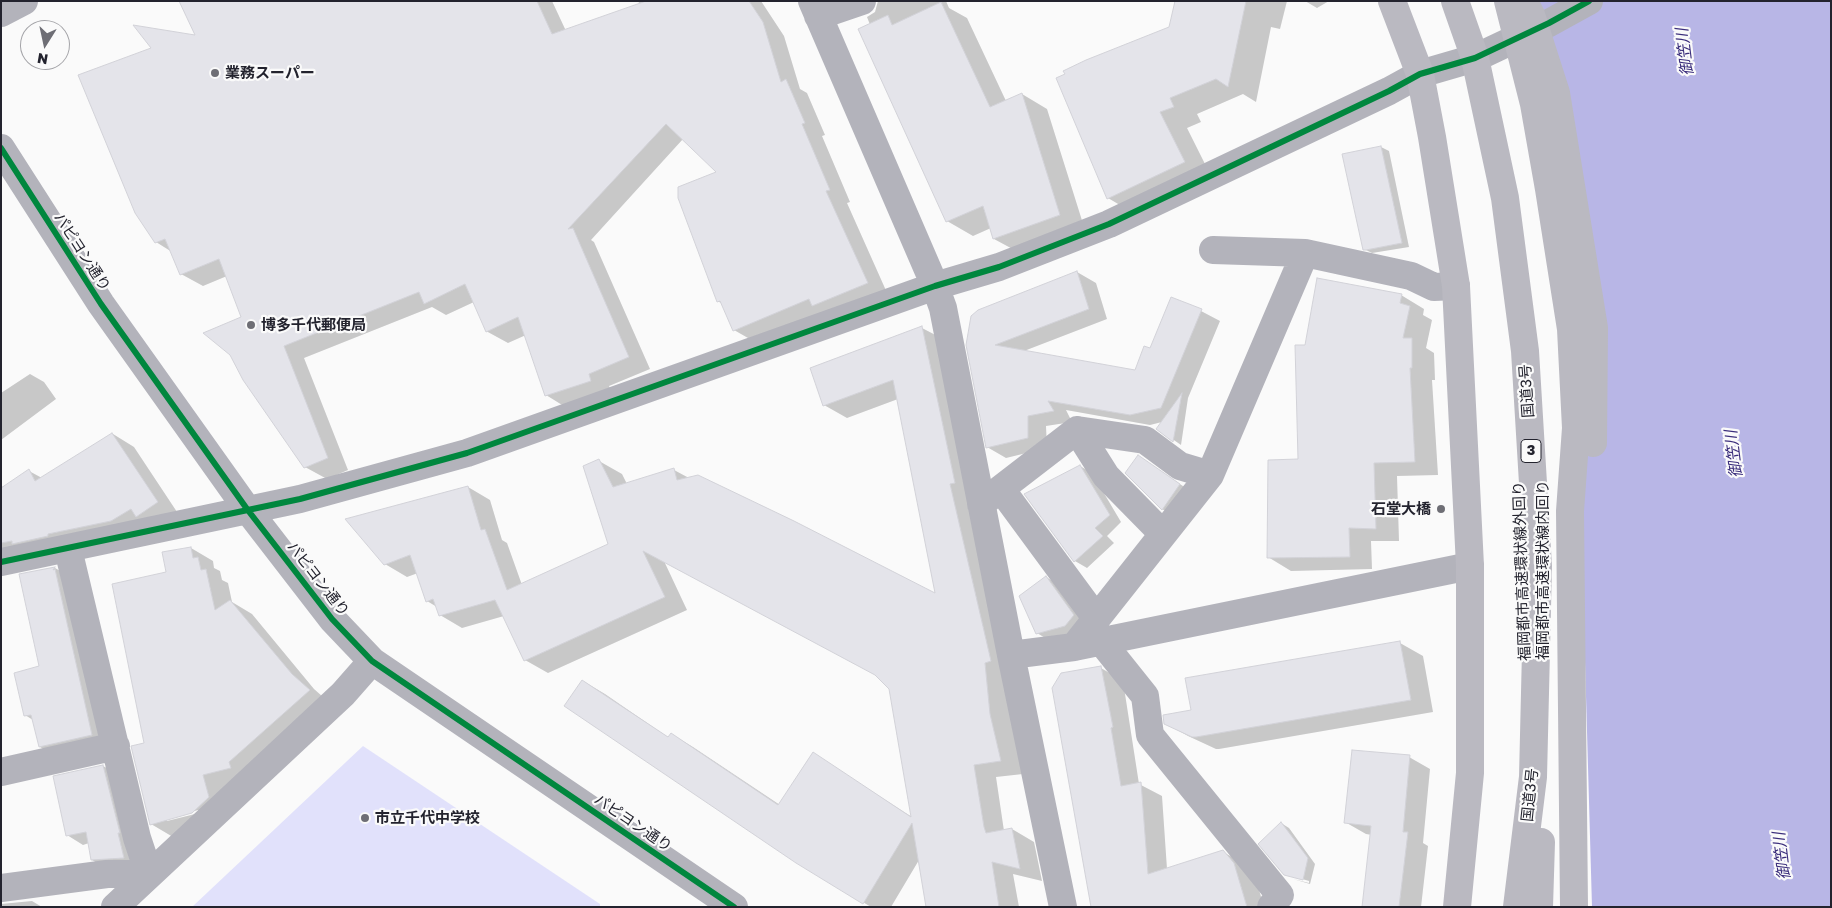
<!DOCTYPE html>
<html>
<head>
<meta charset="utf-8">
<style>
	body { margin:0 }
	#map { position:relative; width:1832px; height:908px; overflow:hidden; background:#fafafa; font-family:"Golos Text",sans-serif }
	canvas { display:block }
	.frame { position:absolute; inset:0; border:2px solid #23232e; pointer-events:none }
	.north { position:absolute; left:20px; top:20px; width:50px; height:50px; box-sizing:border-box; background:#fafafa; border:1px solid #a4a4a8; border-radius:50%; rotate:190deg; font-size:14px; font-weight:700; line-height:20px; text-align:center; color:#23232e }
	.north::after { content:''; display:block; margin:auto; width:18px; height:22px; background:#6e6e75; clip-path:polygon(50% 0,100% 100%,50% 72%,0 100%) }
</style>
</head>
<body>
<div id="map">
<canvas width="1832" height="908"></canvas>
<div class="frame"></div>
<div class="north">N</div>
</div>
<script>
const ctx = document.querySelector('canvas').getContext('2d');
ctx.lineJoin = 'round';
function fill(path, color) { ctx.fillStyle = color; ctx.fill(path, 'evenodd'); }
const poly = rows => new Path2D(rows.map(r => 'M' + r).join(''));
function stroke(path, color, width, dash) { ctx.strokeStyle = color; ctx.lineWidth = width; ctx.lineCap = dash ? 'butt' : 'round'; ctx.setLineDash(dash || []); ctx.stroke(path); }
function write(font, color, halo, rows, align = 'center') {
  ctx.font = font + ' "Golos Text","Noto Sans JP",sans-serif'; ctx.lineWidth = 4.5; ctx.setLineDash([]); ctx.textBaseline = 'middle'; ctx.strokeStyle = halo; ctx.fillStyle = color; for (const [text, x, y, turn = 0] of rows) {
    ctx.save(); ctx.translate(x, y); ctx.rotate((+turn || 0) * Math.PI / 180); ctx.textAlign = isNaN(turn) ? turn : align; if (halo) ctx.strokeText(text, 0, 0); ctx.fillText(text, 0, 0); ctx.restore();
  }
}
const green = poly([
	[363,746,600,904,600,907,192,907]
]);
const water = poly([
	[1509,1,1831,1,1831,907,1592,907,1584,626,1553,230]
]);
const shadow = poly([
	[181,1,552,1,566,31,640,5,638,1,761,1,784,36,800,89,807,93,825,135,822,136,850,202,847,203,888,295,755,342,734,330,722,304,718,301,718,173,683,139,591,240,594,242,650,369,609,386,612,393,567,408,546,395,526,335,508,343,486,331,474,302,446,315,432,307,304,358,348,470,327,479,305,467,242,318,227,276,203,286,181,274,172,252,156,242,197,36],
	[878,1,946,1,949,8,967,18,1006,101,1022,94,1047,109,1085,230,1020,253,994,239,991,228,973,236,947,221,867,17,875,12],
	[1175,1,1287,1,1280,29,1271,27,1256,102,1243,94,1197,114,1201,122,1187,128,1212,178,1135,214,1108,198,1170,28],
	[1305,1,1329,1,1317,8],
	[1381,147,1389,151,1409,247,1372,253,1364,249],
	[1077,272,1096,283,1107,319,1024,351,1135,371,1150,349,1201,311,1220,321,1188,398,1181,445,1158,429,1162,422,1150,425,1066,410,1072,422,1046,426,1047,448,1006,458,987,447,968,345],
	[1401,295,1424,309,1423,315,1432,320,1426,348,1434,353,1435,380,1432,380,1438,475,1397,476,1399,541,1371,541,1372,569,1291,571,1268,557,1300,461,1306,346],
	[922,328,945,340,1023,774,996,777,1004,831,1012,829,1034,842,1042,881,1013,874,1019,907,927,907,919,860,891,907,871,907,797,862,583,681,605,694,669,738,671,734,693,747,780,805,813,754,912,817,890,688,878,676,664,561,687,610,548,673,525,660,504,616,462,628,440,615,437,607,427,601,418,573,407,577,385,564,468,487,490,500,502,540,507,543,522,585,610,545,599,461,622,474,627,484,674,470,689,478,936,596,898,399,847,418,824,405],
	[30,374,44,382,56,399,1,440,1,393],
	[113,434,134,447,179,515,1,550,1,487,6,486,29,471,42,478],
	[1139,457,1195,494,1178,518,1162,509],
	[1080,466,1092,473,1121,522,1107,536,1114,543,1087,568,1075,561],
	[191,548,213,561,214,568,220,571,222,580,228,583,232,602,252,614,314,689,331,704,173,837,151,824,145,744,168,573],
	[198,810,199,813,167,821,167,819],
	[55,568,83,584,120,751,68,763,40,747,33,720,25,715,41,667,20,575],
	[1046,577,1061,586,1089,624,1052,642,1037,633],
	[1400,643,1423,656,1433,712,1219,749,1216,749,1188,736,1165,723],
	[1101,668,1123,681,1139,784,1162,796,1167,869,1223,852,1245,864,1255,876,1264,907,1152,907,1110,897],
	[1409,757,1430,769,1423,843,1428,846,1421,907,1364,907,1372,835,1366,834,1345,822],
	[103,766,119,775,139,867,108,869,92,860,89,843,83,845,67,835],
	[1281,823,1289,828,1315,864,1310,884,1293,879,1309,883,1309,881,1285,874],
	[32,901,42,907,1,907,1,904]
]);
const building = poly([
	[179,1,537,1,552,34,646,1,749,1,763,22,781,82,786,79,805,123,802,124,830,190,826,191,868,283,812,306,809,299,733,331,720,301,717,302,678,198,678,187,716,172,666,124,568,229,573,228,629,357,589,374,591,381,545,396,518,317,486,332,465,284,424,304,419,292,284,346,328,458,304,468,243,380,230,355,203,333,241,317,219,259,180,275,165,239,155,243,135,213,78,75,151,48,133,25,195,35,179,1],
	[1175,1,1246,1,1228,87,1216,79,1170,98,1174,107,1160,112,1185,162,1107,199,1056,78,1065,74,1063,71,1086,60,1169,27,1175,1],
	[941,2,990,107,1022,93,1060,215,993,239,983,206,946,222,858,29,888,15,892,25,941,2],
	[1381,146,1402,243,1366,250,1363,250,1342,154,1381,146],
	[1077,271,1089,309,995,345,1135,370,1144,346,1150,348,1171,297,1202,309,1161,408,1130,415,1048,401,1054,411,1028,416,1028,438,986,448,966,345,971,316,978,310,1077,271],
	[1317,278,1402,294,1400,303,1410,306,1403,338,1412,338,1412,368,1410,368,1415,462,1374,463,1376,529,1349,528,1350,557,1267,558,1268,460,1298,459,1295,345,1305,345,1317,278],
	[922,326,955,483,950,484,991,661,985,663,990,714,1001,761,974,765,984,827,986,833,1012,828,1020,869,992,862,999,907,926,907,912,823,863,904,796,863,564,706,582,680,668,737,671,733,778,805,813,752,911,817,889,689,875,675,643,551,665,597,524,661,495,600,439,616,433,599,426,602,410,555,384,565,345,519,468,486,481,530,485,529,507,590,608,544,583,466,599,459,613,487,674,468,677,480,698,475,794,521,935,593,893,380,823,406,810,368,922,326],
	[1182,393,1173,442,1156,429,1182,393],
	[112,433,158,502,136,517,131,509,111,521,48,534,48,536,12,544,12,541,1,543,1,488,29,469,35,481,112,433],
	[1138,455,1180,484,1162,510,1125,473,1138,455],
	[1080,465,1110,515,1095,528,1103,536,1074,562,1024,494,1080,465],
	[191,547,193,558,198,557,201,570,206,569,215,610,230,600,292,674,310,690,229,762,231,768,203,775,209,797,192,813,150,825,131,746,144,743,112,584,166,572,162,552,191,547],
	[55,567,53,570,55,569,92,735,39,747,31,715,24,716,14,673,39,666,19,574,55,567],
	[1046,576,1074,615,1065,626,1036,634,1019,596,1046,576],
	[1400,641,1411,700,1196,737,1192,737,1164,724,1163,715,1191,710,1185,678,1400,641],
	[1101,666,1113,727,1111,728,1121,786,1141,782,1148,874,1223,850,1234,863,1247,907,1091,907,1052,688,1061,673,1101,666],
	[1352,750,1410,755,1403,832,1408,832,1399,907,1362,907,1371,826,1344,823,1352,750],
	[103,765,120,833,118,833,124,858,91,860,86,832,66,836,53,776,103,765],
	[1281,822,1308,858,1303,880,1284,875,1258,844,1281,822]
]);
const minor = poly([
	[812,1,935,286,943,308,1011,655,1063,907],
	[1,13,24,1],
	[818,16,862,1],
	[1,148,101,304,247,509,332,619,372,661,734,907],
	[1213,250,1305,253],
	[1077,430,1106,476,1163,534],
	[1001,489,1096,618],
	[981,504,1077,430,1145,440,1180,466,1210,475],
	[1,562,300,499,467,453,935,286,999,267,1109,224,1389,91,1420,74,1475,58,1549,23,1589,1],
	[1101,641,1145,696,1150,735,1280,895,1271,907],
	[1074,647,1210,475,1305,253,1411,276,1434,287,1456,286],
	[1011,655,1074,647,1470,566],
	[1,772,116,746],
	[1,888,107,874,149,874,137,838,68,549],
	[115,907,343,694,372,661]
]);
const highway = poly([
	[1392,1,1420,74,1432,137,1456,286,1470,566,1470,773,1457,907],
	[1455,1,1475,58,1505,198,1525,351,1538,566,1533,777,1517,907],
	[1508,1,1534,104,1549,189,1571,329,1576,428,1570,511,1574,907],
	[1524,1,1531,15,1556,93,1594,328,1593,443],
	[1539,907,1541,842]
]);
const cycleway = poly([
	[1,148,101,304,247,509,332,619,372,661,734,907],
	[1,562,300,499,467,453,935,286,999,267,1109,224,1389,91,1420,74,1475,58,1549,23,1589,1]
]);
const markers = [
	[215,73,5,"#6e6e75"],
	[251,325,5,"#6e6e75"],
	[1441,509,5,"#6e6e75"],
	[365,818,5,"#6e6e75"]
];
const shields = [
	[1531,451,20]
];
const shieldNames = [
	["3",1531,451]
];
const poiNames = [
	["業務スーパー",225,73],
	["博多千代郵便局",261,325],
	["石堂大橋",1431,509,"right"],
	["市立千代中学校",375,818]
];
const streetNames = [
	["パピヨン通り",82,252,57],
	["国道3号",1527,391,-94],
	["福岡都市高速環状線内回り",1543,570,-90],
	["福岡都市高速環状線外回り",1522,571,-92],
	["パピヨン通り",318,579,52],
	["国道3号",1530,795,-84],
	["パピヨン通り",633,823,34]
];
const waterNames = [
	["御笠川",1685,52,-97],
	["御笠川",1734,454,-97],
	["御笠川",1782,856,-97]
];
fill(green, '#e1e1fb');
fill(water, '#b8b6e6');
fill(shadow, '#0003');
fill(building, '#e4e4ea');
stroke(building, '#d2d2d8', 1);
stroke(minor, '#b3b3bb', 28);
stroke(highway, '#bab9c1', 28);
stroke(cycleway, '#00873e', 6);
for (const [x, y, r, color] of markers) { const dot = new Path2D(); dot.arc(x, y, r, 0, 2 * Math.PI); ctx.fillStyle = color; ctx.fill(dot); stroke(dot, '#fafafa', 2); }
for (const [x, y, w] of shields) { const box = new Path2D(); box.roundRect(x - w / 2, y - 11.5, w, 23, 4); ctx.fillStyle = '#fafafa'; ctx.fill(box); stroke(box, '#23232e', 1); }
write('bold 14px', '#23232e', null, shieldNames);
write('bold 15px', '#23232e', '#fafafa', poiNames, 'left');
write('15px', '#23232e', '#fafafa', streetNames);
write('italic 16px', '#3b2e7c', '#fafafa', waterNames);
</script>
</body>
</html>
